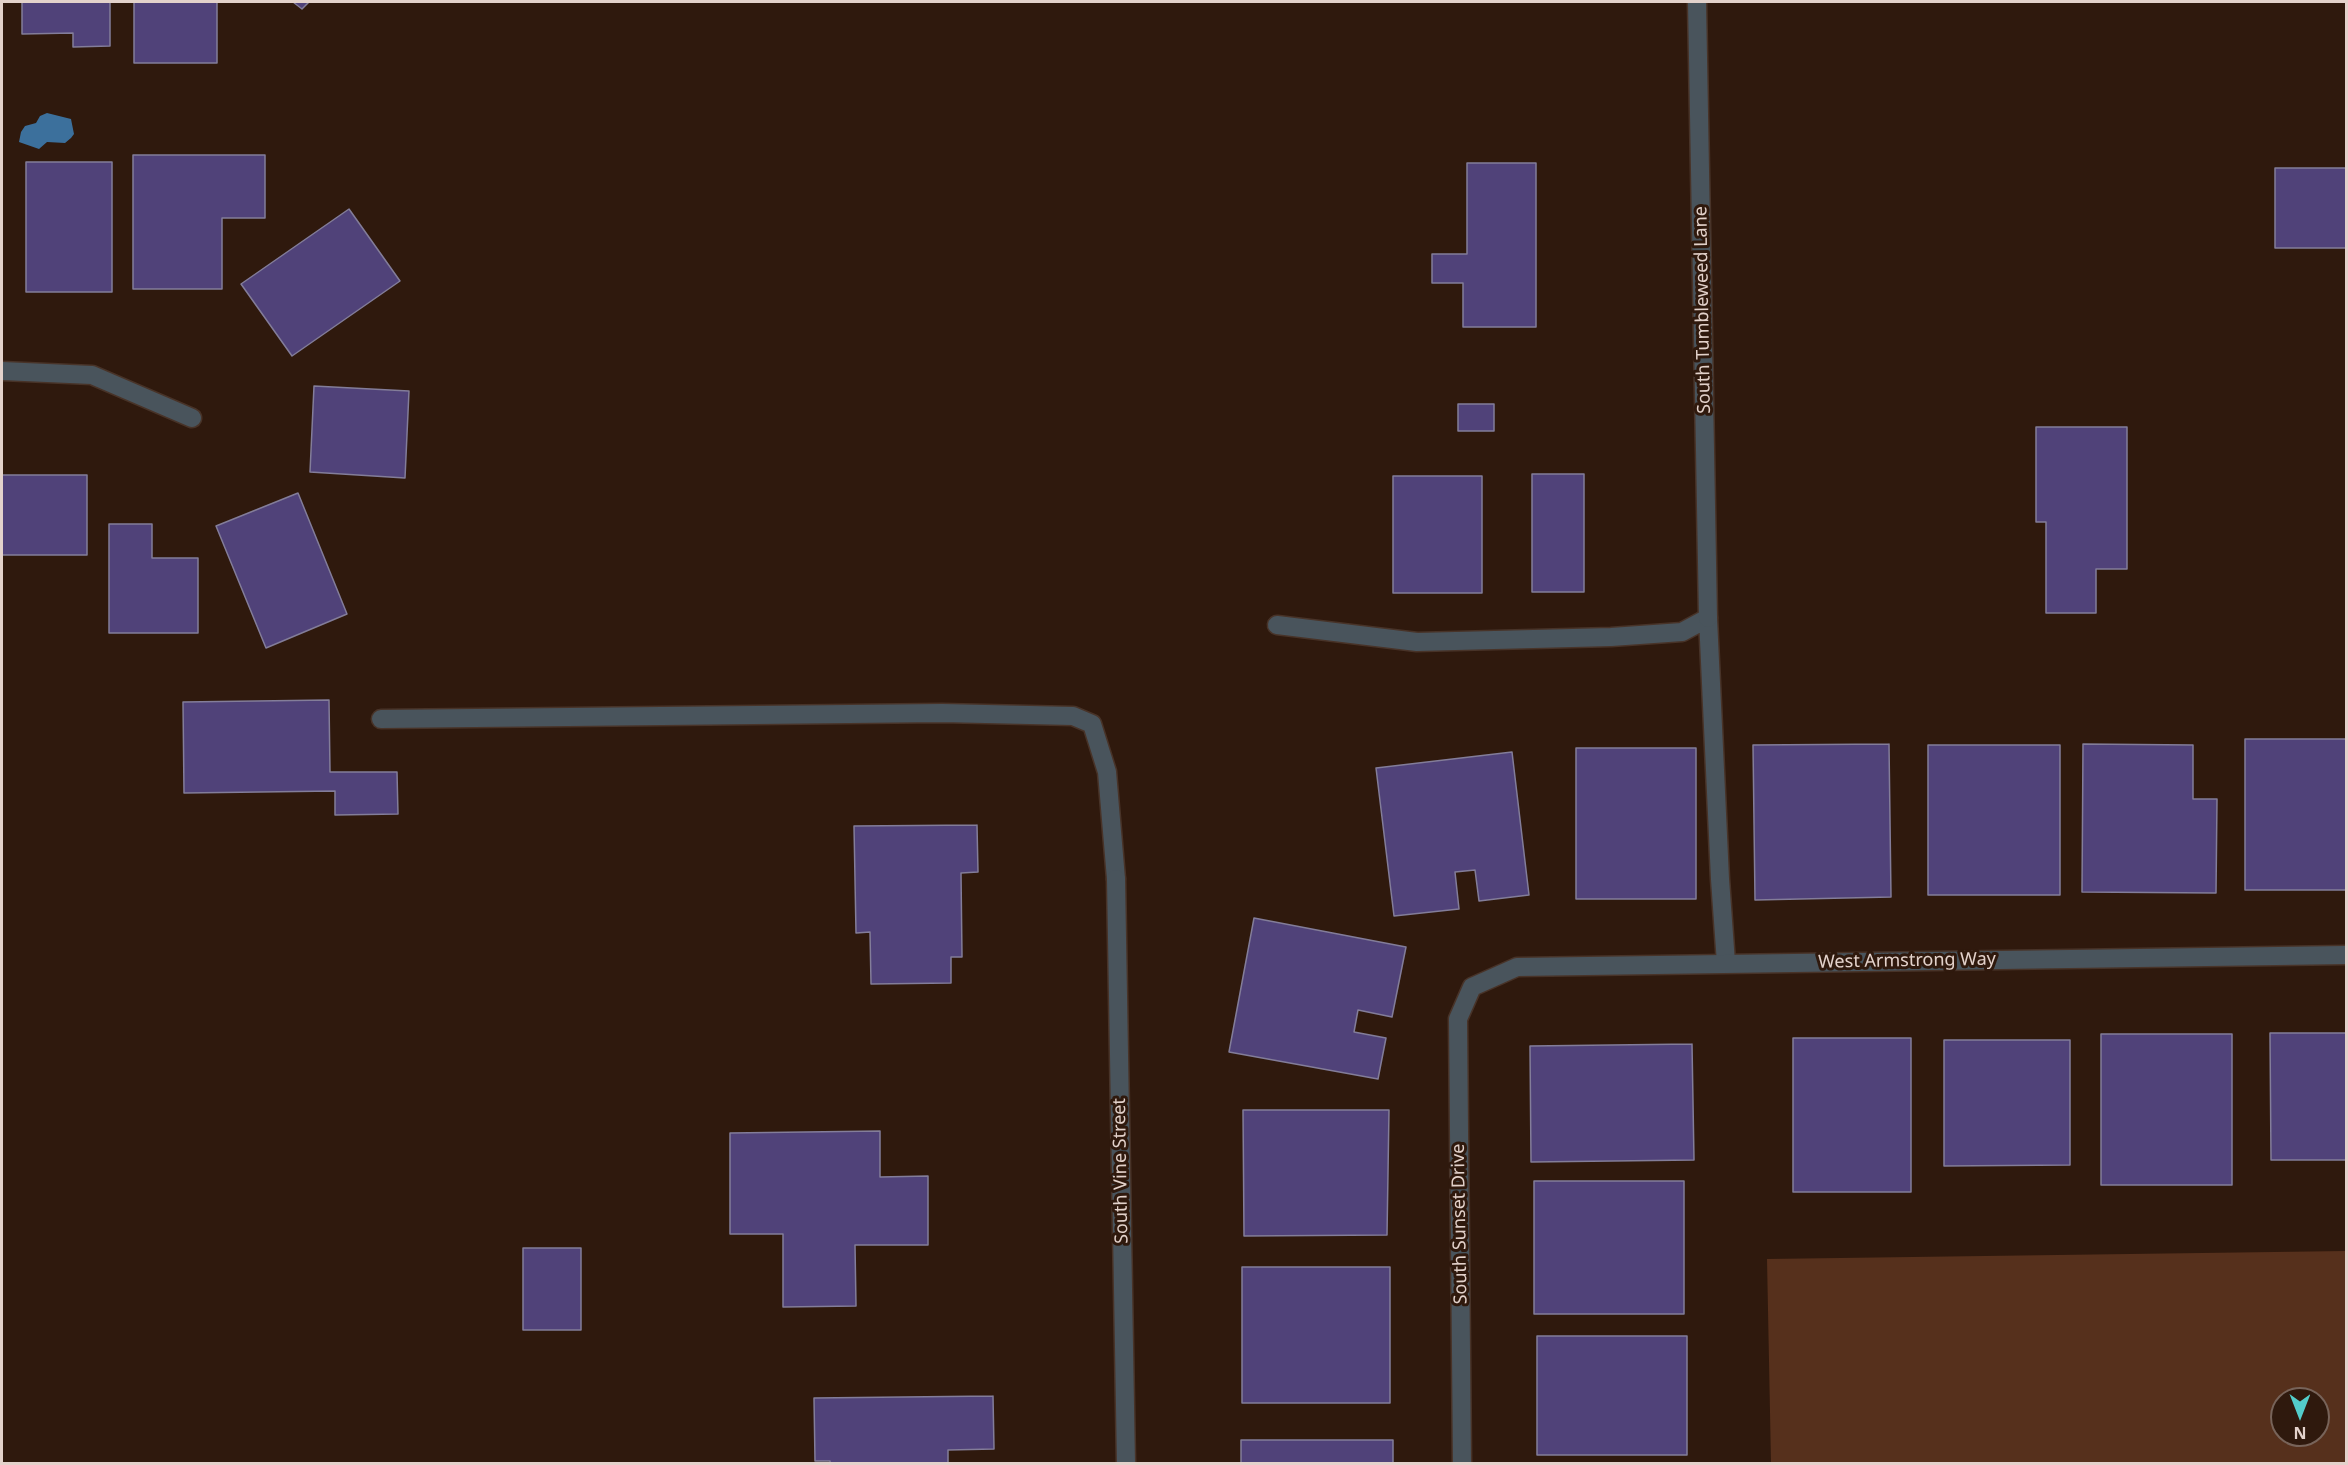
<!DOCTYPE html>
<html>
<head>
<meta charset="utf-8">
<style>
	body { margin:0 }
	#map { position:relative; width:2348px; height:1465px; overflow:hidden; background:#2f190d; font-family:"Noto Sans",sans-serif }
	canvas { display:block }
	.frame { position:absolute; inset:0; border:3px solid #e3d2cb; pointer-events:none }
	.north { position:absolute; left:2270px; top:1387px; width:60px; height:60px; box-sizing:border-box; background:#2f190d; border:2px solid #776359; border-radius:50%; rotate:180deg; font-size:16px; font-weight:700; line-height:24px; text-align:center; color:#e3d2cb }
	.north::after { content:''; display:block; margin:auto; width:21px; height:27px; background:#53cdca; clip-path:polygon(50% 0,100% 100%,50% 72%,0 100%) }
</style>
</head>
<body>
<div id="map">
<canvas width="2348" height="1465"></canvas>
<div class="frame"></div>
<div class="north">N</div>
</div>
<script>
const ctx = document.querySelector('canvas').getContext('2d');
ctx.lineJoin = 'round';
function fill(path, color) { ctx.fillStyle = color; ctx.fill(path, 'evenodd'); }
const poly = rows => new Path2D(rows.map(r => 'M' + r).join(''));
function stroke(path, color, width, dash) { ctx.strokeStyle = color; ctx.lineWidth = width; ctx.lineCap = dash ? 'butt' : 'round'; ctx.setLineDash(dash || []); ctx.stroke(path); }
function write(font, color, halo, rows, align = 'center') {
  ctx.font = font + ' "Noto Sans",sans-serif'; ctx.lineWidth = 6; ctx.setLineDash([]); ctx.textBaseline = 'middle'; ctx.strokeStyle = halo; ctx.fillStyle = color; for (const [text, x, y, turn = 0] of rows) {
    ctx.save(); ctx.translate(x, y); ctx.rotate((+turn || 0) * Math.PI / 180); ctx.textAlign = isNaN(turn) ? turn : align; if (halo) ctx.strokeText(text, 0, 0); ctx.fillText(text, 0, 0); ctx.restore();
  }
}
const green = poly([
	[2346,1251,2346,1463,1771,1463,1767,1259],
	[2282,1399,2318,1399,2318,1435,2282,1435]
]);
const water = poly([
	[47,113,71,119,74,134,71,138,65,143,47,142,39,149,19,142,21,132,25,126,36,123,40,116]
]);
const building = poly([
	[22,2,110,2,110,46,73,47,73,33,22,34,22,2],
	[134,2,217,2,217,63,134,63,134,2],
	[293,2,309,2,302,9,293,2],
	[133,155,265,155,265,218,222,218,222,289,133,289,133,155],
	[26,162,112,162,112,292,26,292,26,162],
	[1467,163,1536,163,1536,327,1463,327,1463,283,1432,283,1432,254,1467,254,1467,163],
	[2275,168,2346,168,2346,248,2275,248,2275,168],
	[349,209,400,281,292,356,241,284,349,209],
	[314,386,409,391,405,478,310,472,314,386],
	[1458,404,1494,404,1494,431,1458,431,1458,404],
	[2036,427,2127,427,2127,569,2096,569,2096,613,2046,613,2046,522,2036,522,2036,427],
	[1532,474,1584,474,1584,592,1532,592,1532,474],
	[2,475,87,475,87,555,2,555,2,475],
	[1393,476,1482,476,1482,593,1393,593,1393,476],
	[298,493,347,614,266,648,216,526,298,493],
	[109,524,152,524,152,558,198,558,198,633,109,633,109,524],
	[329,700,330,772,397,772,398,814,335,815,335,791,184,793,183,702,329,700],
	[2245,739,2346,739,2346,890,2245,890,2245,739],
	[1889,744,1891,897,1755,900,1753,745,1889,744],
	[2083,744,2193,745,2193,799,2217,799,2216,893,2082,892,2083,744],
	[1928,745,2060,745,2060,895,1928,895,1928,745],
	[1576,748,1696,748,1696,899,1576,899,1576,748],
	[1512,752,1529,895,1479,901,1475,870,1455,872,1459,909,1394,916,1376,768,1512,752],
	[977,825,978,872,961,873,962,957,951,957,951,983,871,984,870,932,856,933,854,826,977,825],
	[1254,918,1406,947,1392,1017,1358,1010,1354,1032,1386,1038,1378,1079,1229,1052,1254,918],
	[2270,1033,2346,1033,2346,1160,2271,1160,2270,1033],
	[2101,1034,2232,1034,2232,1185,2101,1185,2101,1034],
	[1793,1038,1911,1038,1911,1192,1793,1192,1793,1038],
	[1944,1040,2070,1040,2070,1165,1944,1166,1944,1040],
	[1692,1044,1694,1160,1531,1162,1530,1046,1692,1044],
	[1243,1110,1389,1110,1387,1235,1244,1236,1243,1110],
	[880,1131,880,1177,928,1176,928,1245,855,1245,856,1306,783,1307,783,1234,730,1234,730,1133,880,1131],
	[1534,1181,1684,1181,1684,1314,1534,1314,1534,1181],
	[523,1248,581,1248,581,1330,523,1330,523,1248],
	[1242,1267,1390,1267,1390,1403,1242,1403,1242,1267],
	[1537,1336,1687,1336,1687,1455,1537,1455,1537,1336],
	[993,1396,994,1449,948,1450,948,1464,830,1464,830,1461,815,1461,814,1398,993,1396],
	[1241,1440,1393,1440,1393,1464,1241,1464,1241,1440]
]);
const lane = poly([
	[1277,625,1417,642,1611,637,1682,632,1708,618,1720,879,1726,963],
	[381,719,942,713,1073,716,1092,724,1107,772,1116,879]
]);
const street = poly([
	[1697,2,1708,618],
	[2,371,92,375,192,418],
	[1116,879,1126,1464],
	[1462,1464,1458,1019,1472,987,1517,967,2346,955]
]);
const streetNames = [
	["South Tumbleweed Lane",1703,310,-91],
	["West Armstrong Way",1907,961,-1],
	["South Vine Street",1121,1171,-91],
	["South Sunset Drive",1460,1224,-91]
];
fill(green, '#56301c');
fill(water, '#3c709c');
fill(building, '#504279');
stroke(building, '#837d99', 1.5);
stroke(lane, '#483328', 21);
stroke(street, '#483328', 21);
stroke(lane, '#49545c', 18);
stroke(street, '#49545c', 18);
write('18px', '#e3d2cb', '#2f190d', streetNames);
</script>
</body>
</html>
